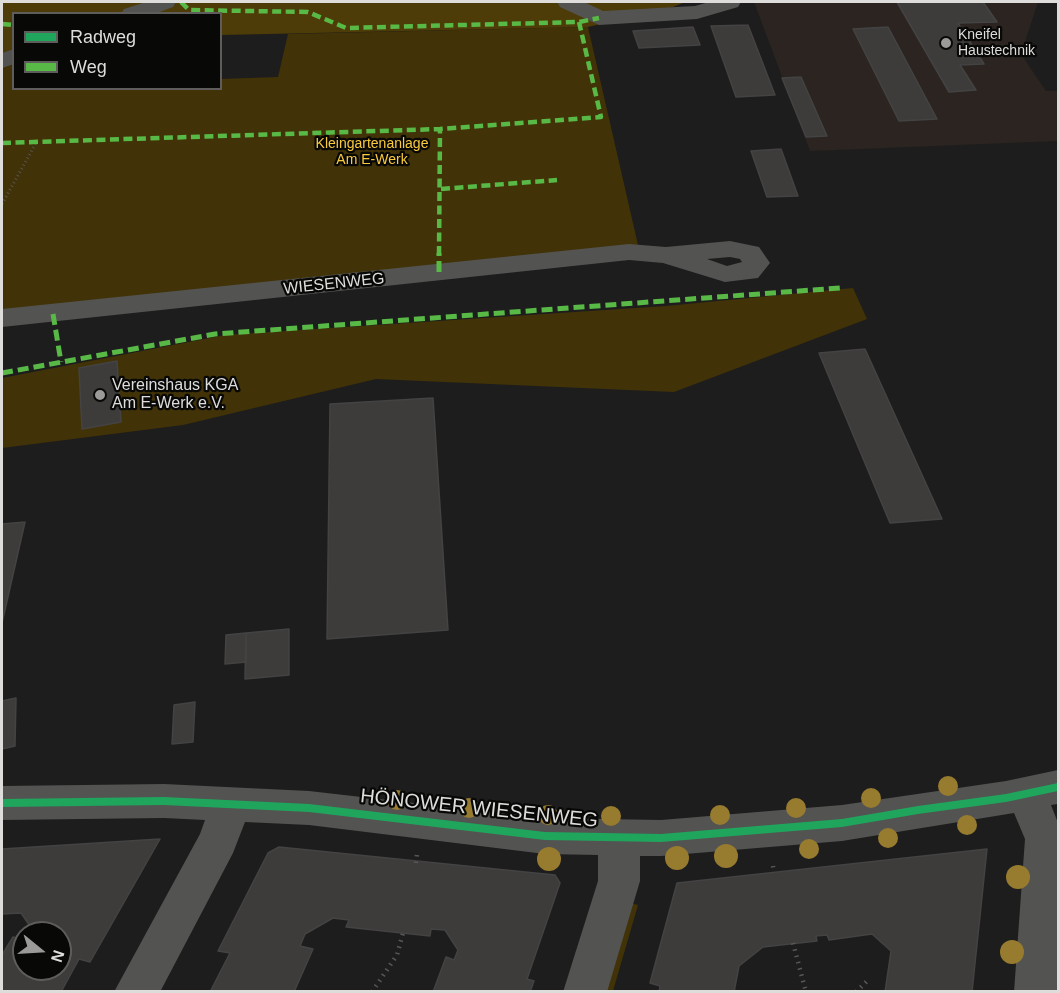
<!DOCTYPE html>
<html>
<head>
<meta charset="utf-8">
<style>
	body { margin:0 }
	#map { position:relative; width:1060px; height:993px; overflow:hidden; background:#1e1d1d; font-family:Arial,sans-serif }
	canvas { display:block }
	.frame { position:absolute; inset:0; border:3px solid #dedddc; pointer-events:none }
	.legend { position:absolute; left:12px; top:12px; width:210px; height:78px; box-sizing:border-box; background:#080807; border:2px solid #5e5d5c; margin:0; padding:8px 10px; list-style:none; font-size:18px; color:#dedddc }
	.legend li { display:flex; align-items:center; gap:12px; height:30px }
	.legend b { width:30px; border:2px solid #5e5d5c }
	.north { position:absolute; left:12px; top:921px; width:60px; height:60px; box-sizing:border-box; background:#080807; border:2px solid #5e5d5c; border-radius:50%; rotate:108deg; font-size:16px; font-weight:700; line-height:24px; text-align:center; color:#dedddc }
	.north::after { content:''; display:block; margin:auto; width:21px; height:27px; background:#9b9a99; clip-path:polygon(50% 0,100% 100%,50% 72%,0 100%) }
</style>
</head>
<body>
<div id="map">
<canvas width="1060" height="993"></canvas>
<div class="frame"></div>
<ul class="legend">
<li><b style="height:8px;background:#20a55d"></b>Radweg</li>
<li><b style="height:8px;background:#58b947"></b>Weg</li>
</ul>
<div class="north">N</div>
</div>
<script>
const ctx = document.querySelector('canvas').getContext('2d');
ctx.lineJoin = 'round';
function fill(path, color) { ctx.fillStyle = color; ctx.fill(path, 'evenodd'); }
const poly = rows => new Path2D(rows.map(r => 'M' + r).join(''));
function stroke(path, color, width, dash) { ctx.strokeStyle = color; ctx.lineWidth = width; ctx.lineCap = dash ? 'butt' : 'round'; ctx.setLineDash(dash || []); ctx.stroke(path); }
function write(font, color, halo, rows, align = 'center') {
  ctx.font = font + ' Arial,sans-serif'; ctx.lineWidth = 4.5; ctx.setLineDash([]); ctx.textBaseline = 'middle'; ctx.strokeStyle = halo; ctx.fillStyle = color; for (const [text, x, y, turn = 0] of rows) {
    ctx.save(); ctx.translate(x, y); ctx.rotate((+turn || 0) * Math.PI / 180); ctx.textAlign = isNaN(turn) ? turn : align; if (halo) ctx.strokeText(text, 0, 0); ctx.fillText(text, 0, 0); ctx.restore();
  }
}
const built = poly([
	[754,2,1038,2,1021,54,1046,91,1058,91,1058,141,810,151]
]);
const green = poly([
	[588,27,638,245,2,313,2,69,13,64,14,88,220,88,221,79,278,77,288,34],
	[853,288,867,319,674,392,376,379,183,425,2,448,2,378,225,335,666,306],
	[630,903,638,905,613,991,604,992]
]);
const forest = poly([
	[2,2,154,2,147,5,183,2,685,2,673,7,588,27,221,35,220,14,14,14,13,64,2,69]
]);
const building = poly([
	[897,2,983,2,997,22,958,23,984,64,960,65,976,90,949,92,897,2],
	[748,25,775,95,736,97,711,26,748,25],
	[693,27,700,45,639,48,633,31,693,27],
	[888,27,937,119,899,121,853,29,888,27],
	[801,77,827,136,806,137,782,78,801,77],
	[781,149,798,196,767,197,751,151,781,149],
	[865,349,942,519,890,523,819,353,865,349],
	[117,361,121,422,82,429,79,368,117,361],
	[433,398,448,630,327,639,330,404,433,398],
	[25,522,2,623,2,524,25,522],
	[289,629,289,675,245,679,246,633,289,629],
	[246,633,246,662,225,664,226,635,246,633],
	[16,698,15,746,2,749,2,701,16,698],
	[195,702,193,742,172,744,174,705,195,702],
	[160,839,90,962,79,959,61,992,2,992,2,955,13,937,22,939,24,936,24,969,60,969,60,933,26,933,30,926,21,913,2,914,2,849,160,839],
	[279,847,555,875,560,883,527,979,534,981,530,992,433,992,446,957,454,960,458,950,445,930,431,929,430,936,346,927,349,920,333,918,305,934,300,946,313,949,294,992,210,992,230,953,218,951,268,853,279,847],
	[987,849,972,992,885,992,891,951,872,934,829,940,827,935,816,936,817,941,763,947,739,966,734,992,659,992,660,986,650,983,677,883,987,849]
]);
const pathFar1 = poly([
	[2,204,36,143]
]);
const path = poly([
	[416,863,417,854],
	[773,866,774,872],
	[793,943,806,992],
	[372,992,397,955,403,933],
	[856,992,867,981]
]);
const minor = poly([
	[146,2,176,2,173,7,154,14,121,14,124,9,146,2],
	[557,2,584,2,603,11,695,6,709,2,741,2,738,7,697,19,599,25,560,7,557,2],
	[14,49,14,64,2,68,2,53,14,49],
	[730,241,759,247,770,263,758,278,725,282,663,263,629,260,2,327,2,309,629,244,666,247,730,241],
	[730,257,740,259,742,262,727,266,707,259,730,257],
	[1058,770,1058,804,1051,805,1058,823,1058,992,1014,992,1025,839,1014,813,842,841,661,856,640,856,640,881,607,992,563,992,598,881,598,855,545,854,309,825,245,822,233,853,160,992,114,992,200,834,205,820,164,818,2,820,2,786,164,784,309,791,545,818,661,820,842,805,1006,781,1058,770]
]);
const quietFar1 = poly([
	[181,2,189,10,308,12,346,28,579,22,599,18],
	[2,24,14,25],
	[2,143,440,129,601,117,579,22],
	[441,189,557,180],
	[439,255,440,129]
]);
const quiet = poly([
	[439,272,439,253],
	[53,314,61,362],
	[2,373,215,334,840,288]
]);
const cycleway = poly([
	[1058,783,1058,791,1006,802,918,814,842,827,661,842,545,840,309,812,164,805,2,807,2,799,164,797,309,804,545,832,661,834,842,819,918,806,1006,794,1058,783]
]);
const trees = [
	[948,786,10],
	[871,798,10],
	[397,800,10],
	[469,808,10],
	[796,808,10],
	[548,815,10],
	[720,815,10],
	[611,816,10],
	[967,825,10],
	[888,838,10],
	[809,849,10],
	[726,856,12],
	[677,858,12],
	[549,859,12],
	[1018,877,12],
	[1012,952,12]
];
const markers = [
	[946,43,6,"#9b9a99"],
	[100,395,6,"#9b9a99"]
];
const farPoinames = [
	["Kneifel",958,35],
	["Haustechnik",958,51]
];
const farParknames = [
	["Kleingartenanlage",372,144],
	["Am E-Werk",372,160]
];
const streetNames = [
	["WIESENWEG",334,284,-6]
];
const poiNames = [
	["Vereinshaus KGA",112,386],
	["Am E-Werk e.V.",112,404]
];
const nearStreetnames = [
	["HÖNOWER WIESENWEG",479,809,6]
];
fill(built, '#2b2420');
fill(green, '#413307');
fill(forest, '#4d3c07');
fill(building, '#3d3c3b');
stroke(building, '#444343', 1.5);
stroke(pathFar1, '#575757', 3, [1, 3]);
stroke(path, '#575757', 4.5, [1.5, 5]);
fill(minor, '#535352');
stroke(quietFar1, '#58b947', 4.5, [9, 4.5]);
stroke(quiet, '#58b947', 5, [11, 5]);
fill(cycleway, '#20a55d');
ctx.fillStyle = '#977c2f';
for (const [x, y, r] of trees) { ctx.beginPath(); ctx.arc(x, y, r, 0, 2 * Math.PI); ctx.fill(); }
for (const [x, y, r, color] of markers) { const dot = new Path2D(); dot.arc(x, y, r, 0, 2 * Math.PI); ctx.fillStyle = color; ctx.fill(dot); stroke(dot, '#080807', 2); }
write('14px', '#dedddc', '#080807', farPoinames, 'left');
write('14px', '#faca3d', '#080807', farParknames);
write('16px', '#dedddc', '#080807', streetNames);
write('16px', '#dedddc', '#080807', poiNames, 'left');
write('20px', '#dedddc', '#080807', nearStreetnames);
</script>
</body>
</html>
